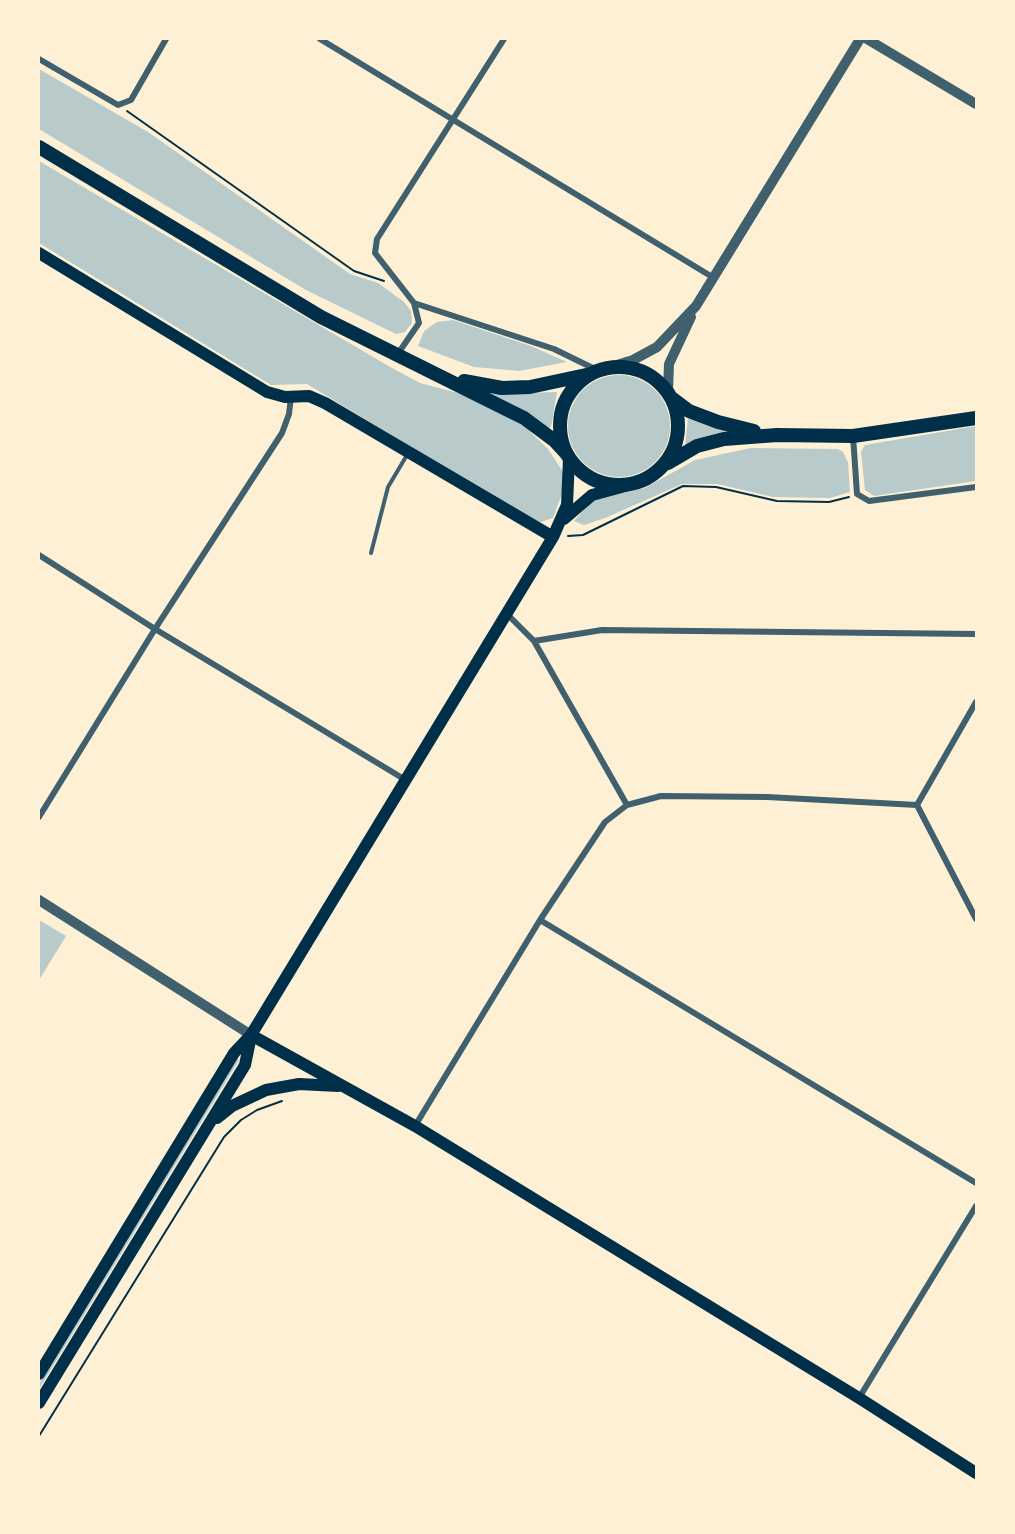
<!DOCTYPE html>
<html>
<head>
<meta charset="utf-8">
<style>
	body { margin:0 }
	#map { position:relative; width:1015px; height:1534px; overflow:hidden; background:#fdf0d5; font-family:Overpass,sans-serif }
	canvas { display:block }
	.frame { position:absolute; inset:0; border:40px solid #fdf0d5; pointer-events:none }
</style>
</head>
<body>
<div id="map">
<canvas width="1015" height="1534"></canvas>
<div class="frame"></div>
</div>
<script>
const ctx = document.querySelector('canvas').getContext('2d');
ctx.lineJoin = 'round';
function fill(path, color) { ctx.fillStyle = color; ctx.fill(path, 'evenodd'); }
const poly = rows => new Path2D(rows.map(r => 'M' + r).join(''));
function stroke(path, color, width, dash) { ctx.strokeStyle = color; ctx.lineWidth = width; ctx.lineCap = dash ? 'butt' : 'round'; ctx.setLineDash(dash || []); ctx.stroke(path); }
const green = poly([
	[39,69,148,132,350,274,378,283,404,302,411,311,412,323,405,332,396,334,306,290,39,129],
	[39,161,392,368,420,383,473,397,525,427,548,449,563,472,563,491,553,518,541,522,529,518,307,384,271,385,39,243],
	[453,320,531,346,567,362,519,371,474,367,418,346,424,331,437,322],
	'568 426a51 51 0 1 1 102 0a51 51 0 1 1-102 0Z',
	[480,388,524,393,557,392,551,427,548,428],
	[688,417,734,432,685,448],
	[976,426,976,481,874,496,865,490,861,452,865,445],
	[751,448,838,449,843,452,848,462,850,492,830,498,773,497,717,484,682,484,605,518,584,525,574,521,594,499,645,488,695,460],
	[39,920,66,936,39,980],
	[237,1059,239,1060,39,1389,39,1384]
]);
const path = poly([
	[127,111,354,271,384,281],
	[568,536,583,535,683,486,716,487,777,501,829,502,849,497],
	[39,1436,224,1137,241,1120,257,1110,282,1101]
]);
const service = poly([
	[371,553,388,487,407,455]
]);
const minor = poly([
	[320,39,714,278],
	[39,59,118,105,131,100,166,39],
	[414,303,554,349,599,371],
	[397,355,419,323,414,303,375,253,377,239,504,39],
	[853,436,857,494,869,501,976,487],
	[39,555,155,629,404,779],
	[507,614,534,641,627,805],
	[534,641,602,630,976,634],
	[976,702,917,805,976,919],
	[39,817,155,629,282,433,289,414,291,397],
	[540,920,976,1183],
	[415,1126,540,920,605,822,627,805,661,796,767,797,917,805],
	[859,1398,976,1206]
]);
const tertiary = poly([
	[867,39,976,104],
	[607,368,633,360,657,347,696,306,860,39],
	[668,391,669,364,691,317],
	[39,900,251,1035]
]);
const secondary = poly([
	[39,253,267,392,285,397,309,396,325,403,553,537],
	[564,519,592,495,629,485],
	[251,1035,415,1126,859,1398,976,1473],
	[217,1118,232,1106,266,1090,299,1084,338,1086],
	[39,1374,234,1053,251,1035,553,537,567,505,569,458],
	[39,1403,245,1065,251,1036]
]);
const trunk = poly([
	[39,147,321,317,524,418,555,441,566,453],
	'560 426a59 59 0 1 1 118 0a59 59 0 1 1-118 0Z',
	[464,381,502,388,530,387,586,375],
	[673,399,689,411,718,422,754,431],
	[668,463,697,446,724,439,777,435,853,436,976,418]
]);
fill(green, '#b9caca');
stroke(path, '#003049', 2);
stroke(service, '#3f606c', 4);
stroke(minor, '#3f606c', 6);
stroke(tertiary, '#3f606c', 10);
stroke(secondary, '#003049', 12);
stroke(trunk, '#003049', 14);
</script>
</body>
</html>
